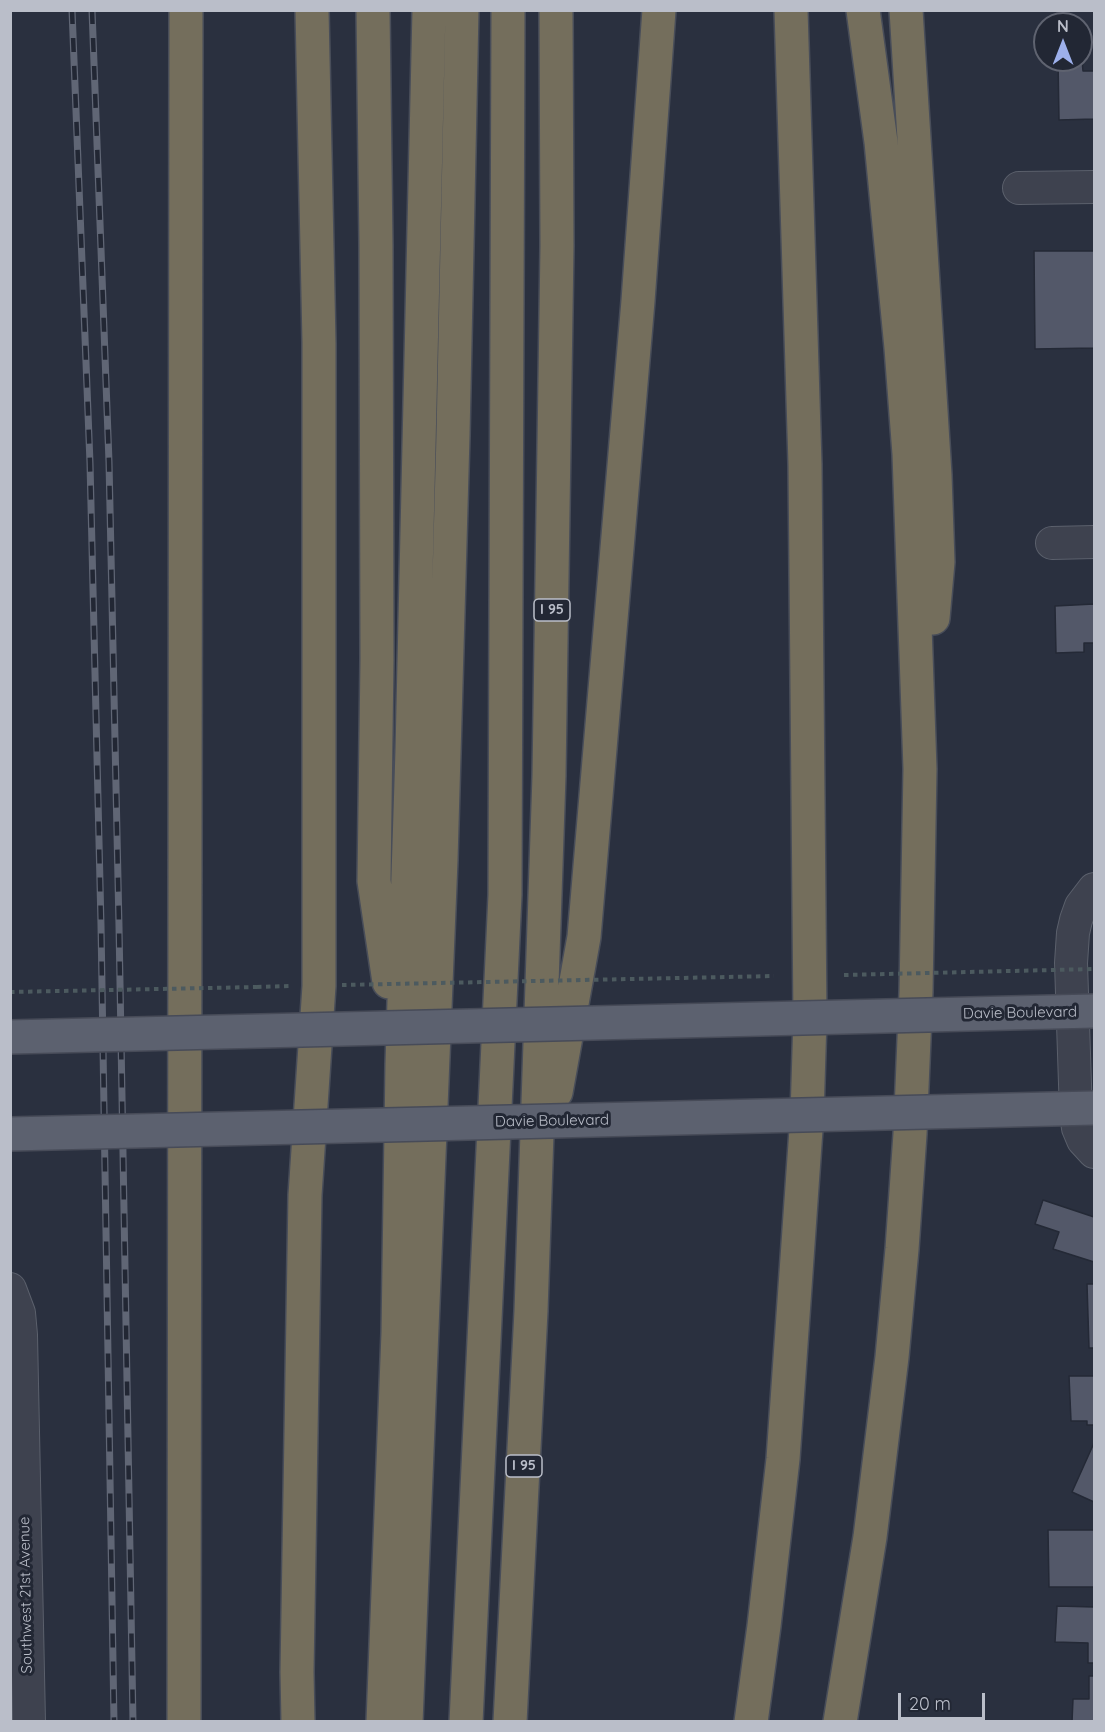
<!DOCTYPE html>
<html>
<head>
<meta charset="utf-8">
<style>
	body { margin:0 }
	#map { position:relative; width:1105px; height:1732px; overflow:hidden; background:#2a303f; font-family:Quicksand,sans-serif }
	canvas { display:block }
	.frame { position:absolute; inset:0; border:12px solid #babec9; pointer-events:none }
	.north { position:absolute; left:1033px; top:12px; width:60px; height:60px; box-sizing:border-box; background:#222734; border:2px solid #5f6370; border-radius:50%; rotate:0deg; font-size:16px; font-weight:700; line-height:24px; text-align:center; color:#babec9 }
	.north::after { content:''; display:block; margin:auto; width:21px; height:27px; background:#9db0ec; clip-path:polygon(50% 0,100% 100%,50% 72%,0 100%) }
	.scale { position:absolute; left:898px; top:1693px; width:87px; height:27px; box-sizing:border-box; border:3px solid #babec9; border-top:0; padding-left:8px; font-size:18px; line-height:21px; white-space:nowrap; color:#babec9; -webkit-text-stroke:4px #222734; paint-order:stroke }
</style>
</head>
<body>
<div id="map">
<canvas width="1105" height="1732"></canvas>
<div class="frame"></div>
<div class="north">N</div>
<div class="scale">20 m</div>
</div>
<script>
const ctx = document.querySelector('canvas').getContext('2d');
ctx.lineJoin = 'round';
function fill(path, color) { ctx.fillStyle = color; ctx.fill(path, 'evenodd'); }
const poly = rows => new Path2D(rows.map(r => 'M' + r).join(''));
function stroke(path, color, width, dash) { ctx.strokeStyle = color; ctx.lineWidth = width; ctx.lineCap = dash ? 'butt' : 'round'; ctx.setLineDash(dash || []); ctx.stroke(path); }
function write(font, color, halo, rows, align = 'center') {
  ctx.font = font + ' Quicksand,sans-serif'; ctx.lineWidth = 6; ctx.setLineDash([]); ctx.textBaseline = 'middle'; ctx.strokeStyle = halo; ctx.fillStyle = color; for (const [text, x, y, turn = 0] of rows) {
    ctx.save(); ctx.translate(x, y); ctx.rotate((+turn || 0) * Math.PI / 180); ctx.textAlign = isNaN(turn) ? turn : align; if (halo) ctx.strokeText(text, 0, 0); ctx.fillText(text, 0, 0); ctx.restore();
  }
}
const building = poly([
	[1081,49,1083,71,1094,71,1094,119,1059,120,1058,60,1081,60,1081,49],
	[1034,251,1094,251,1094,348,1035,349,1034,251],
	[1094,604,1094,643,1084,643,1084,652,1056,653,1055,606,1094,604],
	[1043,1200,1094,1217,1094,1262,1053,1249,1059,1232,1035,1224,1043,1200],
	[1087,1284,1094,1284,1094,1348,1089,1348,1087,1284],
	[1069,1376,1094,1376,1094,1425,1087,1425,1087,1421,1071,1421,1069,1376],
	[1094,1443,1094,1502,1072,1492,1094,1443],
	[1048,1530,1094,1530,1094,1587,1049,1587,1048,1530],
	[1057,1606,1094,1607,1094,1663,1088,1663,1088,1643,1055,1642,1057,1606],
	[1089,1676,1094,1676,1094,1722,1072,1722,1073,1699,1089,1699,1089,1676]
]);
const path = poly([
	[257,987,290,986]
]);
const minor = poly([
	[1019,188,1094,187],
	[1052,543,1094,542],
	[1094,889,1081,906,1076,920,1073,933,1071,963,1076,1114,1078,1128,1083,1140,1094,1152],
	[10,1289,19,1313,21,1335,29,1722]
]);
const highway = poly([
	[373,10,376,245,377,660,374,881,389,982],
	[906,10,935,475,938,562,933,618],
	[556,1092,584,937,638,301,659,10],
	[184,1722,186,10],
	[298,1722,297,1672,305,1195,319,986,319,343,312,10],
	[383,1722,398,1333,402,1064,412,750,429,10],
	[406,1722,441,860,453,436,462,10],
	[466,1722,505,895,508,10],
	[510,1722,531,1311,549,776,557,246,556,10],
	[751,1722,764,1626,783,1459,807,1115,810,1019,805,464,791,10],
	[840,1722,870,1537,892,1357,902,1249,910,1134,916,992,920,769,909,454,901,348,881,142,863,10]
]);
const rail = poly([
	[72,10,90,463,101,925,114,1722],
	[92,10,109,462,119,926,133,1722]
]);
const pathBridge = poly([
	[844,975,1094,969],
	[342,985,774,976],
	[10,992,257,987]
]);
const majorBridge = poly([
	[10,1037,1094,1011],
	[10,1134,1094,1108]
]);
const shields = [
	[552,610,36],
	[524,1466,36]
];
const shieldNames = [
	["I 95",552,610],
	["I 95",524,1466]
];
const streetNames = [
	["Davie Boulevard",1020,1013,-1],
	["Davie Boulevard",552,1121,-1],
	["Southwest 21st Avenue",26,1595,-91]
];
fill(building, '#535869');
stroke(building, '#242936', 1.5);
stroke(minor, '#5b606c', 34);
stroke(highway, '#484d59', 36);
stroke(path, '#4c5a5f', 4, [4.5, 4.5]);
stroke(minor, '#3e424f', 32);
stroke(highway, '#746e5c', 33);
stroke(rail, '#606675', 7);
stroke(rail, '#222734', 4.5, [14]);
stroke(majorBridge, '#474b58', 36, []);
stroke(pathBridge, '#4c5a5f', 4, [4.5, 4.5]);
stroke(majorBridge, '#5c616f', 33);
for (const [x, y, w] of shields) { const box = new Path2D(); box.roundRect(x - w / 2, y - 11, w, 22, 4.5); ctx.fillStyle = '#222734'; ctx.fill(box); stroke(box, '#babec9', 1.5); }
write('bold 14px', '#babec9', null, shieldNames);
write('15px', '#babec9', '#222734', streetNames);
</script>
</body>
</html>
